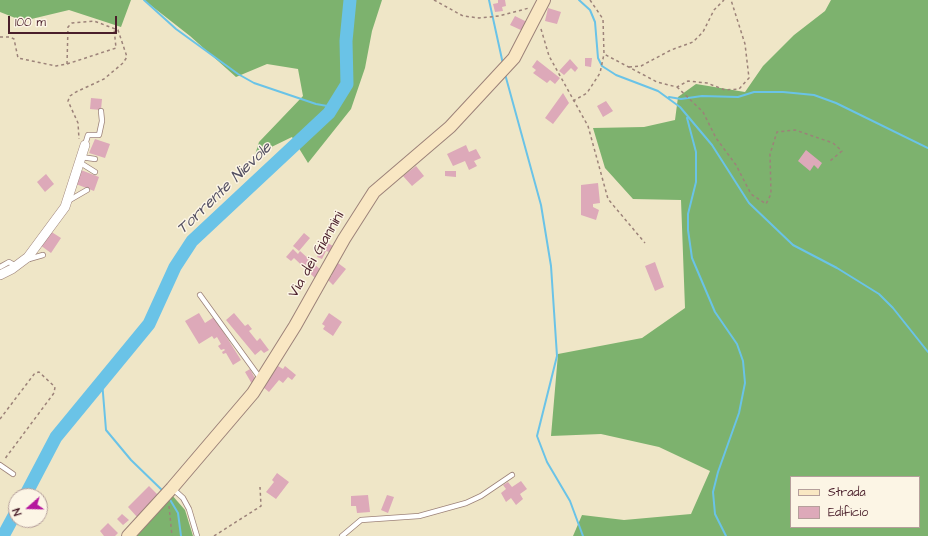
<!DOCTYPE html>
<html>
<head>
<meta charset="utf-8">
<style>
	body { margin:0 }
	#map { position:relative; width:928px; height:536px; overflow:hidden; background:#efe6c7; font-family:"Architects Daughter",sans-serif }
	canvas { display:block }
	.legend { position:absolute; left:790px; top:476px; width:130px; height:52px; box-sizing:border-box; background:#fcf5e5; border:1px solid #b59f9b; margin:0; padding:5px 7px; list-style:none; font-size:12px; color:#4a1f2b }
	.legend li { display:flex; align-items:center; gap:8px; height:20px }
	.legend b { width:20px; border:1px solid #b59f9b }
	.north { position:absolute; left:8px; top:488px; width:40px; height:40px; box-sizing:border-box; background:#fcf5e5; border:1px solid #b59f9b; border-radius:50%; rotate:250deg; font-size:11px; font-weight:700; line-height:16px; text-align:center; color:#4a1f2b }
	.north::after { content:''; display:block; margin:auto; width:14px; height:18px; background:#b5179e; clip-path:polygon(50% 0,100% 100%,50% 72%,0 100%) }
	.scale { position:absolute; left:8px; top:16px; width:109px; height:18px; box-sizing:border-box; border:2px solid #4a1f2b; border-top:0; padding-left:5px; font-size:12px; line-height:14px; white-space:nowrap; color:#4a1f2b; -webkit-text-stroke:3px #fcf5e5; paint-order:stroke }
</style>
</head>
<body>
<div id="map">
<canvas width="928" height="536"></canvas>
<ul class="legend">
<li><b style="height:5px;background:#f9e7c3"></b>Strada</li>
<li><b style="height:11px;background:#dda9b9"></b>Edificio</li>
</ul>
<div class="north">N</div>
<div class="scale">100 m</div>
</div>
<script>
const ctx = document.querySelector('canvas').getContext('2d');
ctx.lineJoin = 'round';
function fill(path, color) { ctx.fillStyle = color; ctx.fill(path, 'evenodd'); }
const poly = rows => new Path2D(rows.map(r => 'M' + r).join(''));
function stroke(path, color, width, dash) { ctx.strokeStyle = color; ctx.lineWidth = width; ctx.lineCap = dash ? 'butt' : 'round'; ctx.setLineDash(dash || []); ctx.stroke(path); }
function write(font, color, halo, rows, align = 'center') {
  ctx.font = font + ' "Architects Daughter",sans-serif'; ctx.lineWidth = 3; ctx.setLineDash([]); ctx.textBaseline = 'middle'; ctx.strokeStyle = halo; ctx.fillStyle = color; for (const [text, x, y, turn = 0] of rows) {
    ctx.save(); ctx.translate(x, y); ctx.rotate((+turn || 0) * Math.PI / 180); ctx.textAlign = isNaN(turn) ? turn : align; if (halo) ctx.strokeText(text, 0, 0); ctx.fillText(text, 0, 0); ctx.restore();
  }
}
const forest = poly([
	[0,0,131,0,121,27,69,10,23,21,0,12],
	[144,0,382,0,372,31,365,68,351,109,308,163,292,137,255,155,259,142,303,96,298,69,267,64,236,77,190,36],
	[831,0,928,0,928,536,573,536,582,515,624,520,691,514,710,471,659,447,601,434,551,436,558,354,642,338,685,308,681,200,633,199,605,168,593,128,644,127,675,120,678,97,696,84,745,92,763,66,794,35,825,11],
	[791,477,919,477,919,527,791,527],
	[171,494,185,510,193,536,131,536]
]);
const stream = poly([
	[144,0,176,29,238,74,254,83,316,104,333,107],
	[489,0,503,64],
	[579,0,590,10,595,22,598,58,602,66,616,75,658,91,680,107,712,145,749,203,793,245,837,268,879,294,893,308,928,352],
	[505,74,541,205,551,266,557,356,537,436,547,462,570,501,583,536],
	[669,97,681,99,702,96,738,97,754,92,783,92,814,95,836,103,928,148],
	[687,118,696,152,696,182,688,214,688,230,692,258,715,312,737,344,743,361,745,383,739,413,718,472,713,492,715,514,726,536],
	[102,381,106,430,131,460,164,492],
	[169,498,178,513,181,536]
]);
const river = poly([
	[25,496,56,437,149,324,175,267,192,241,329,113,347,84,346,41,350,0],
	[3,536,16,512]
]);
const building = poly([
	[498,0,505,0,506,6,502,7,503,11,495,12,493,4,498,3],
	[548,8,561,12,557,24,545,21],
	[515,16,527,22,523,31,510,25],
	[585,58,592,58,591,67,585,66],
	[570,59,578,68,575,72,571,68,564,75,559,71],
	[537,60,560,78,555,84,550,80,547,83,533,73,536,70,532,67],
	[563,93,569,103,553,124,545,118],
	[91,98,102,99,101,110,90,109],
	[606,101,613,111,603,117,597,106],
	[95,139,110,144,105,158,89,153],
	[466,145,469,152,476,149,481,158,474,161,477,166,469,170,465,161,453,166,447,154],
	[806,150,822,163,818,169,814,165,810,171,798,161],
	[416,166,424,176,412,186,403,176],
	[81,170,99,177,94,191,76,184],
	[445,171,456,171,456,177,445,176],
	[46,174,54,184,45,192,37,182],
	[598,183,600,203,593,204,593,207,599,210,596,220,581,215,581,185],
	[50,231,61,238,51,253,40,245],
	[304,233,310,238,299,251,293,246],
	[324,241,333,246,329,252,326,251,322,259,317,257],
	[293,249,298,254,300,251,323,272,316,279,294,258,291,261,286,257],
	[655,262,664,287,655,291,645,266],
	[338,263,346,269,333,285,328,280,332,275,329,273],
	[199,313,205,323,214,317,241,360,233,365,226,353,223,354,222,352,225,350,224,349,221,350,218,346,221,344,217,337,214,339,212,336,199,344,185,321],
	[234,313,245,326,248,324,252,329,249,331,257,341,260,338,269,350,264,353,261,350,255,355,226,320],
	[329,313,342,322,333,336,323,329,325,326,322,324],
	[278,366,283,369,285,366,296,375,292,380,288,377,283,383,279,380,269,392,263,387],
	[250,369,257,382,252,384,245,372],
	[277,473,289,482,276,499,266,492,274,482,272,480],
	[521,481,527,489,520,494,523,499,516,505,511,498,506,502,501,493,506,489,503,485,508,482,512,487],
	[149,486,160,497,138,518,128,507],
	[368,495,370,512,357,513,356,506,351,506,351,496],
	[387,495,394,497,388,513,381,510],
	[122,514,129,520,123,525,117,519],
	[108,523,118,533,115,536,104,536,100,531]
]);
const path = poly([
	[434,0,463,16,479,18,499,16,529,8],
	[590,0,603,19,604,54,657,82,677,87,688,81,707,83,725,90,739,89,749,78,745,44,731,0],
	[541,29,549,56,588,126,608,199,645,243],
	[0,37,10,37,14,39,18,58,56,66,67,64,68,27,72,23,94,21,118,30,127,57,123,63,104,79,76,92,70,96,68,101,78,123,79,139],
	[67,64,116,48,114,28],
	[629,67,641,66,671,50,693,42,703,32,714,10,724,0],
	[677,87,703,112,716,138,736,165,751,194,766,204,771,194,770,154,777,132,795,130,833,143,842,151,830,161],
	[573,101,587,93,600,73,604,54],
	[0,419,35,373,39,372,55,387,54,393,4,460],
	[169,506,172,536],
	[214,536,261,506,260,487]
]);
const lane = poly([
	[85,145,88,135,99,135,102,121,101,111],
	[81,157,95,159],
	[79,162,95,172],
	[68,201,87,190],
	[29,259,43,255],
	[0,267,9,262,16,266],
	[200,295,260,378],
	[0,465,13,474],
	[172,488,183,498,189,509,197,536],
	[342,536,361,520,419,516,466,503,481,496,512,475]
]);
const street = poly([
	[0,275,12,269,28,257,65,207,85,145]
]);
const secondary = poly([
	[128,536,172,488,253,393,295,326,344,239,374,192,450,127,514,58,544,0]
]);
const streetNames = [
	["Via dei Giannini",317,255,-60]
];
const waterNames = [
	["Torrente Nievole",225,189,-44]
];
fill(forest, '#7db26e');
stroke(stream, '#6ac3e7', 2);
stroke(river, '#6ac3e7', 13);
fill(building, '#dda9b9');
stroke(lane, '#9c8279', 6);
stroke(street, '#9c8279', 10);
stroke(secondary, '#9c8279', 14);
stroke(path, '#9c8279', 1.5, [3, 3]);
stroke(lane, '#fff', 4.5);
stroke(street, '#fff', 9);
stroke(secondary, '#f9e7c3', 12);
write('15px', '#4a1f2b', '#fcf5e5', streetNames);
write('italic 16px', '#545063', '#fcf5e5', waterNames);
</script>
</body>
</html>
